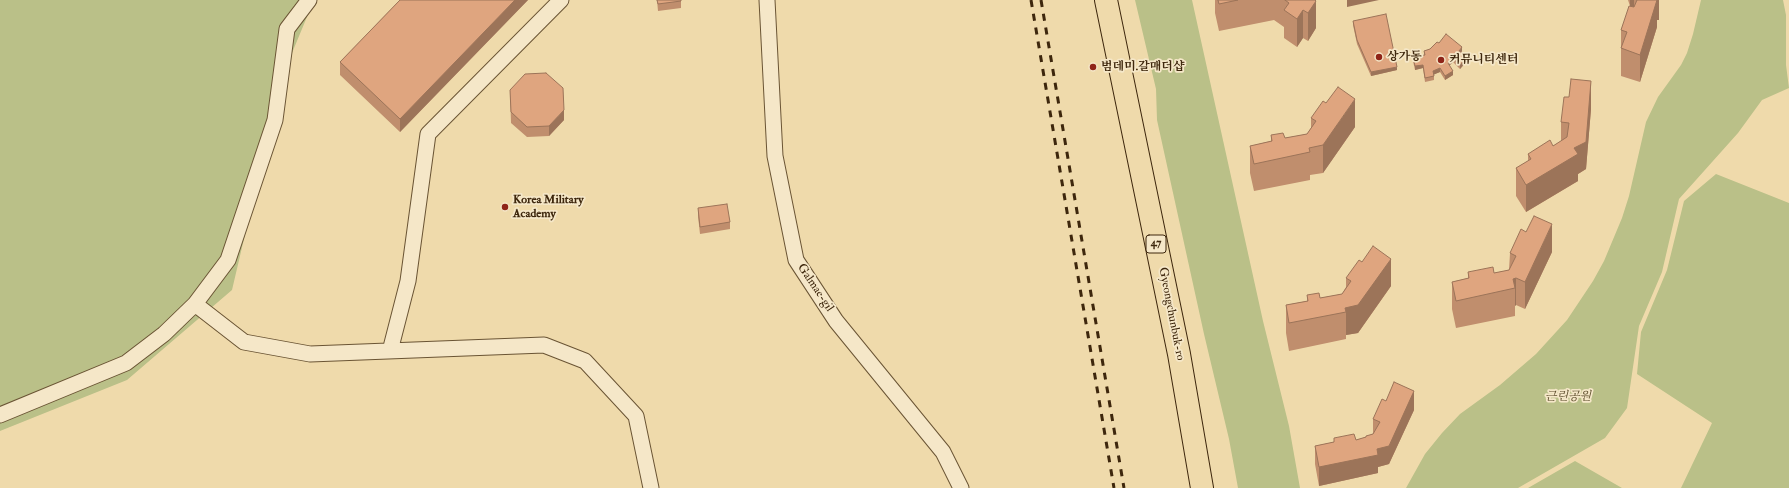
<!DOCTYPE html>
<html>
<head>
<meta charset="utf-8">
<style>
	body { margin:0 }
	canvas { display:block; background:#efdaab }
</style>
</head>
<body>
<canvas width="1789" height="488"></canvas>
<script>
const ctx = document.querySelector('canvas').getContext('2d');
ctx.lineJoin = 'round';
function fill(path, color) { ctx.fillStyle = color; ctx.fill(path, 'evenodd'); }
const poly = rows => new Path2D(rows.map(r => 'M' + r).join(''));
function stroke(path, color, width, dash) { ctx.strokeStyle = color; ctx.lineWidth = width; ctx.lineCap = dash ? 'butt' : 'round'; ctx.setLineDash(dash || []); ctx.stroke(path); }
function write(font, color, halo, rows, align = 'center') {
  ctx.font = font + ' "IM FELL Double Pica","Noto Serif KR",serif'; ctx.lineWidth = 3.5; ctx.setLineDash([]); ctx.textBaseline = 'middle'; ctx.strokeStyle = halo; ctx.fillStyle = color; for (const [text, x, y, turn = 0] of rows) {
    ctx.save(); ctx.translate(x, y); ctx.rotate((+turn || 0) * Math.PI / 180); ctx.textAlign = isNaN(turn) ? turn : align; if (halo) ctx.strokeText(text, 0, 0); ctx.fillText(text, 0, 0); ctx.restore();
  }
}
const green = poly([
	[0,0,314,0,292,53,270,128,232,290,127,380,0,431],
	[1135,0,1192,0,1263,321,1289,426,1300,488,1238,488,1229,439,1204,334,1157,120,1156,89],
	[1701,0,1783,0,1786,15,1786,65,1789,88,1762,100,1738,133,1679,199,1662,272,1639,326,1627,408,1605,438,1518,488,1406,488,1425,454,1442,433,1460,414,1500,385,1536,354,1567,320,1593,281,1604,261,1622,218,1629,196,1646,122,1658,97,1681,65,1687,53,1693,34],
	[1716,174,1789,203,1789,488,1681,488,1712,423,1637,374,1641,332,1667,270,1684,201],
	[1575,461,1622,488,1528,488]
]);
const minor = poly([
	[767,0,775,156,796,260,836,321,943,452,961,488],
	[195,304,244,342,310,354,544,345,585,361,636,416,651,488],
	[390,351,408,281,428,134,561,0],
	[0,415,126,363,164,334,195,304,228,260,275,120,287,29,309,0]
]);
const primary = poly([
	[1106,0,1179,354,1202,488]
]);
const rail = poly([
	[1031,0,1114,488],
	[1041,0,1124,488]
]);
const wall = poly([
	[400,0,528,0,400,132,340,75,340,62],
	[657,0,681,0,681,8,658,11],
	[1215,0,1315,0,1316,28,1308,41,1303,38,1297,47,1284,38,1284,27,1274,20,1219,31,1215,13],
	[1628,0,1659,0,1659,20,1657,20,1657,27,1640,82,1621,76,1621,30,1630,6],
	[1353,21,1397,70,1371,76,1357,44,1353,25],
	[1439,43,1462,51,1461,53,1467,61,1460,69,1453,62,1449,65,1453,75,1445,80,1440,72,1434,74,1434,80,1425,82,1423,68,1415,70,1413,61,1413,57,1424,55,1424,51,1430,49],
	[510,90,564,120,549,136,527,137,511,123],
	[1591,109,1586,169,1578,174,1578,181,1526,212,1516,196,1516,168,1528,161,1528,154,1553,146,1561,141,1561,122],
	[1311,118,1355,127,1323,173,1310,175,1310,180,1254,191,1250,173,1250,146,1271,141,1271,135,1285,138,1307,134,1311,128],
	[698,208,730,222,730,229,700,234,698,216],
	[1552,252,1525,309,1516,305,1515,306,1515,316,1456,328,1452,309,1452,282,1468,278,1468,272,1494,273,1509,270,1510,253],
	[1346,278,1391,286,1358,333,1346,335,1346,339,1289,351,1286,333,1286,305,1307,301,1307,295,1320,298,1342,294,1346,287],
	[1386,401,1414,410,1389,464,1378,467,1378,473,1319,486,1315,464,1315,446,1334,442,1334,438,1356,440,1366,437,1373,434,1373,419]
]);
const shadedWall = poly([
	[515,0,528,0,400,132,400,119],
	[1347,0,1379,0,1347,7],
	[1630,0,1634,0,1634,7,1630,8],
	[1655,0,1659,0,1659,20,1657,20,1657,27,1640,82,1640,55],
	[1316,1,1316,28,1308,41,1308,13],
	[1303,10,1303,38,1297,47,1297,19],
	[1462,47,1462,51,1459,55,1459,51],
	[1467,57,1467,61,1460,69,1460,65],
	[1453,59,1453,62,1448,67,1448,63],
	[1423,65,1423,68,1415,70,1415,66],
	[1397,67,1397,70,1371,76,1371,72],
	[1440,68,1440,72,1433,75,1433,71],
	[1453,71,1453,75,1445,80,1445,76],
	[1591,81,1591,109,1586,169,1578,174,1578,181,1526,212,1526,185,1574,148],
	[1355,99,1355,127,1323,173,1323,145],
	[564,110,564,120,549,136,549,126],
	[1552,224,1552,252,1525,309,1525,282],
	[1391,259,1391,286,1358,333,1346,335,1346,312,1345,308],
	[1516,278,1516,305,1515,306,1515,288,1513,279],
	[1414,391,1414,410,1389,464,1378,467,1378,473,1319,486,1319,467,1377,449]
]);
const building = poly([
	[400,0,515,0,400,119,340,62,400,0],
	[657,0,681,0,681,1,658,4,657,0],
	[1218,0,1238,0,1219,4,1218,0],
	[1285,0,1315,0,1316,1,1308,13,1303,10,1297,19,1284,10,1289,3,1285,0],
	[1637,0,1657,0,1640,55,1621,48,1627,32,1621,30,1629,6,1634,7,1637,0],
	[1386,14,1397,67,1371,72,1357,40,1353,21,1386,14],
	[1446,34,1462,47,1459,51,1467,57,1460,65,1453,59,1448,63,1453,71,1445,76,1440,68,1433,71,1434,76,1425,78,1423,65,1415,66,1413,57,1425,55,1424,51,1430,49,1437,42,1439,43,1446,34],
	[546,73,563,88,564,110,549,126,527,127,511,112,510,90,525,74,546,73],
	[1571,79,1591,81,1586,142,1574,148,1578,154,1526,185,1516,168,1531,159,1528,154,1550,140,1553,146,1567,137,1569,123,1561,122,1564,97,1569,97,1571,79],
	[1338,87,1355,99,1323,145,1309,148,1310,152,1254,164,1250,146,1272,141,1271,135,1283,133,1285,138,1307,134,1316,121,1311,118,1323,101,1326,103,1338,87],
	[727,204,730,222,700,227,698,208,727,204],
	[1534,216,1552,224,1525,282,1516,278,1513,279,1515,288,1456,301,1452,282,1469,278,1468,272,1493,267,1494,273,1509,270,1516,256,1510,253,1521,229,1526,232,1534,216],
	[1373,246,1391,259,1358,305,1345,308,1346,312,1289,323,1286,305,1308,301,1307,295,1319,293,1320,298,1342,294,1351,281,1346,278,1359,260,1362,262,1373,246],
	[1394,382,1414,391,1389,446,1377,449,1378,455,1319,467,1315,446,1334,442,1334,438,1354,434,1356,440,1366,437,1366,436,1373,434,1380,422,1373,419,1382,399,1386,401,1394,382]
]);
const markers = [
	[1379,57,4,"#8f2418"],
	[1441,60,4,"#8f2418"],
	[1093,67,4,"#8f2418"],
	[505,207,4,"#8f2418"]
];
const shields = [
	[1156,244,20]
];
const shieldNames = [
	["47",1156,244]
];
const poiNames = [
	["상가동",1387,57],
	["커뮤니티센터",1449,60],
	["범데미.갈매더샵",1101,67],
	["Korea Military",513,200],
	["Academy",513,214]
];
const streetNames = [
	["Galmae-gil",815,288,56],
	["Gyeongchunbuk-ro",1171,314,79]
];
const parkNames = [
	["근린공원",1568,397]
];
fill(green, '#bac088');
stroke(minor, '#6a5434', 17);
stroke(primary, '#3e270d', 24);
stroke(minor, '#f5e7c8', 15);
stroke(primary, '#efdaab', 22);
stroke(rail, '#3e270d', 3, [7, 7]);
fill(wall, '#c08e6d');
fill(shadedWall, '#9c7459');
fill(building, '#dfa57f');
stroke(building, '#9c7459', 1);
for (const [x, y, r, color] of markers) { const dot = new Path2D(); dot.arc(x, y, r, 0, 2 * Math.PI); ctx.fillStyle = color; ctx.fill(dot); stroke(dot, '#f5e7c8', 1.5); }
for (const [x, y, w] of shields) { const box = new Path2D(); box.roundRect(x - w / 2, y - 9, w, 18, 3); ctx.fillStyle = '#f5e7c8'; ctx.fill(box); stroke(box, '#3e270d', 1); }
write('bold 11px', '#3e270d', null, shieldNames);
write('bold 12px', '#3e270d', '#f5e7c8', poiNames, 'left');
write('12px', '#3e270d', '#f5e7c8', streetNames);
write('italic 12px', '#5d4d2c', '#f5e7c8', parkNames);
</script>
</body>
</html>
